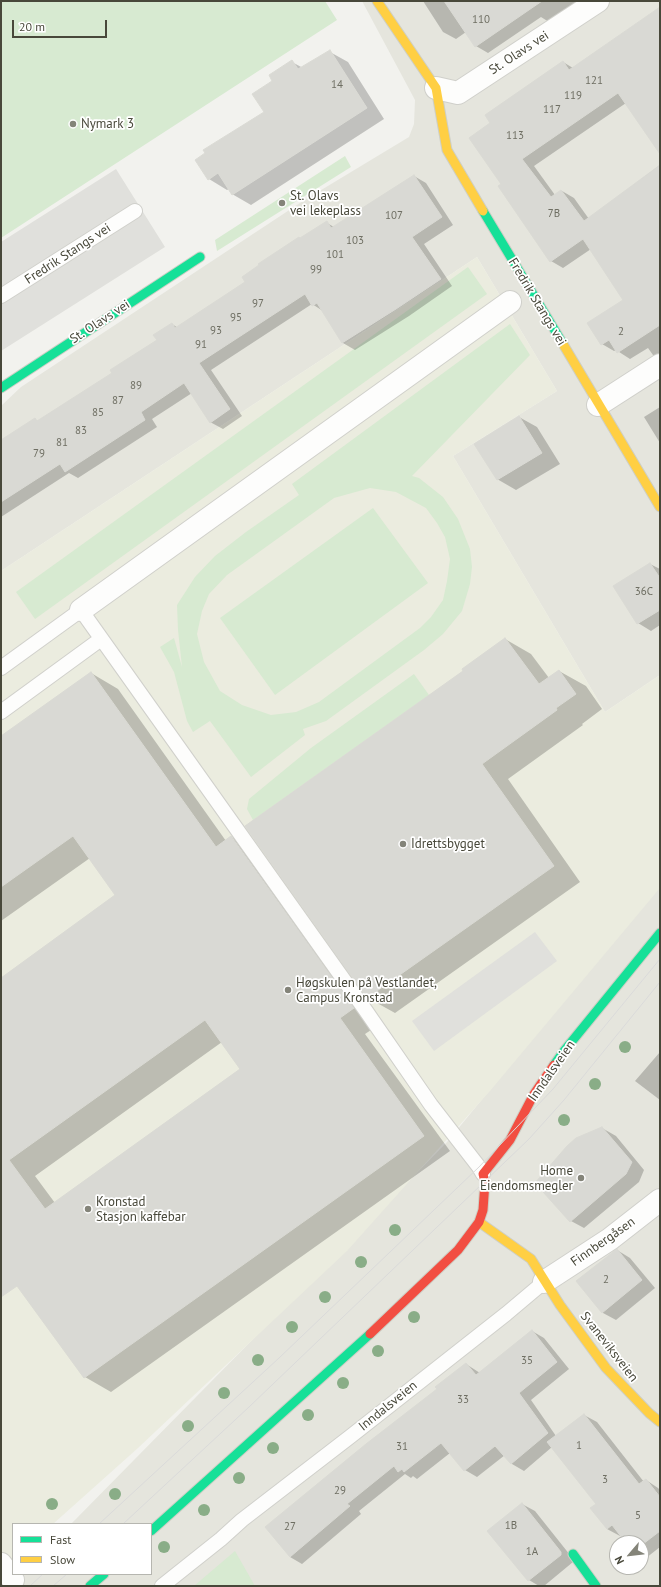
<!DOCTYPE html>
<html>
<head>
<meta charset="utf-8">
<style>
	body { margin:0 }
	#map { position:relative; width:661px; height:1587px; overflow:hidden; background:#f2f2ee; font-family:"PT Sans",sans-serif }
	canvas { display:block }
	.frame { position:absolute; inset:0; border:2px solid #48483a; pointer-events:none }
	.legend { position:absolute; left:12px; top:1523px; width:140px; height:52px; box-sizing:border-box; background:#fff; border:1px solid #b6b6b0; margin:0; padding:5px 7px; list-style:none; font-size:12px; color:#48483a }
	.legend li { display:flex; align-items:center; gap:8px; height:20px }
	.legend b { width:20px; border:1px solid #b6b6b0 }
	.north { position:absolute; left:609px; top:1535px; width:40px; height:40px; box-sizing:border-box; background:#fff; border:1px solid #b6b6b0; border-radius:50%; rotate:242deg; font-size:11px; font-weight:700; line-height:16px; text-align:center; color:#48483a }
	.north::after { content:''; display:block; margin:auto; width:14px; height:18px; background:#848479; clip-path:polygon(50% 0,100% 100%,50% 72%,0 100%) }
	.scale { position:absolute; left:12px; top:20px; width:95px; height:18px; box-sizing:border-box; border:2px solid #48483a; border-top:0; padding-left:5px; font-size:12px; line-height:14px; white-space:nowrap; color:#48483a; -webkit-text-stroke:3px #fff; paint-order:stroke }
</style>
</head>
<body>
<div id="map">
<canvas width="661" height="1587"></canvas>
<div class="frame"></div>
<ul class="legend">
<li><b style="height:5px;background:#16e098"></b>Fast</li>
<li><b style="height:5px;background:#ffcf43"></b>Slow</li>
</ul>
<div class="north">N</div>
<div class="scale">20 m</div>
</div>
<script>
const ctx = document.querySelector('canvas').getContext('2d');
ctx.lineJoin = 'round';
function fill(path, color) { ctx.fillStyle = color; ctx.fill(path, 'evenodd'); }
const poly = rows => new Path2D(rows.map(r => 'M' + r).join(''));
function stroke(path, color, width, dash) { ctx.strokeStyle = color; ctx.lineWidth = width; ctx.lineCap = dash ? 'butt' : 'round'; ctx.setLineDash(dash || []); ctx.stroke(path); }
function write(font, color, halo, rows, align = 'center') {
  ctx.font = font + ' "PT Sans",sans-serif'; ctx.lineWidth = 3.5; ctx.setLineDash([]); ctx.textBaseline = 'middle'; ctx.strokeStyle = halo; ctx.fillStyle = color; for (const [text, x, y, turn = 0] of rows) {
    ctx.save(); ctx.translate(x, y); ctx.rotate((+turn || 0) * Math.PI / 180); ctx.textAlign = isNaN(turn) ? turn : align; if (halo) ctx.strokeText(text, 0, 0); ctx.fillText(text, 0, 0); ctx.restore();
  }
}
const residential = poly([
	[362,1,660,1,660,675,605,712,453,456,557,391,477,257,1,571,1,406,21,387,303,201,409,137,414,124,415,100],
	[660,881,660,1586,3,1586,16,1574,151,1574,151,1524,71,1524,448,1141],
	[617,1543,641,1543,641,1567,617,1567]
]);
const education = poly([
	[477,257,557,391,453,456,605,712,660,675,660,888,490,1091,347,1251,138,1448,53,1524,13,1524,13,1560,1,1571,1,571]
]);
const green = poly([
	[1,1,325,1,337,20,1,238],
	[345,156,351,167,217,251,215,240],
	[468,267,487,294,35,619,16,592],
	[510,324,530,355,412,476,419,478,443,497,458,519,470,549,472,567,470,584,462,611,443,634,424,650,326,721,303,729,305,735,251,777,210,721,193,732,187,721,174,672,160,647,174,638,182,667,178,630,177,605,195,577,215,556,246,532,299,495,292,484],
	[370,488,396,492,426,508,437,523,445,537,450,559,447,581,443,600,431,617,420,628,319,702,296,712,271,715,242,705,220,691,204,662,197,634,202,611,209,594,227,575,334,498],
	[373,508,428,583,275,695,220,618],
	[414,674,429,695,253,820,247,809,249,799,311,748],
	[235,1551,255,1586,194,1586]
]);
const parking = poly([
	[116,169,165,247,1,351,1,242],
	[535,932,557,961,434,1051,412,1021]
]);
const shadow = poly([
	[423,1,579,1,549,22,541,17,488,53,476,46,466,32,456,39,443,32],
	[660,10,660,152,626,103,534,166,555,195,562,191,574,198,589,219,660,165,660,359,653,355,648,348,630,359,616,350,614,351,602,344,625,300,591,249,563,268,551,261,503,184,492,123,563,62,573,68],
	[330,52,348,62,384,119,251,205,232,194,229,189,227,190,209,179,265,112,292,62,303,68],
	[414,176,426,183,453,225,424,244,452,286,409,316,355,350,343,343,323,311,312,304,211,370,242,416,223,429,210,422,192,393,152,419,157,427,78,478,69,473,1,517,1,441,35,420,38,421,114,373,158,340,172,324,178,328,247,283,301,239,327,223,334,227],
	[660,407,660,443,644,417],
	[519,417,537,427,560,464,516,490,497,479],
	[650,564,660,569,660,625,651,631,638,623],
	[505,639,531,654,549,678,559,671,586,686,602,709,582,724,583,725,508,779,580,882,395,1013,368,998,246,826,465,671],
	[91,673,118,689,226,841,231,837,258,852,380,1024,365,1034,450,1151,111,1392,85,1377,1,1261,1,979,117,896,90,858,1,921,1,738],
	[222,1042,241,1069,55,1203,35,1176],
	[660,1052,660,1100,635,1081],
	[602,1128,616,1136,644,1170,639,1182,584,1228,571,1221],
	[617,1250,630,1258,655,1288,616,1320,603,1313,577,1281],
	[532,1331,544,1338,569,1369,531,1400,556,1436,584,1415,597,1422,644,1482,646,1480,658,1488,660,1490,660,1547,646,1558,641,1555,641,1543,627,1543,621,1535,620,1536,607,1529,597,1504,552,1447,524,1471,512,1464,505,1455,477,1477,465,1470,450,1453,417,1479,413,1476,411,1478,405,1474,359,1511,361,1514,302,1564,290,1557,438,1389,466,1364,480,1373],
	[522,1504,535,1511,574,1560,573,1562,544,1586,539,1586,529,1580,489,1531]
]);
const building = poly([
	[444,1,542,1,475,47,444,1],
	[660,7,660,154,618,93,522,159,551,197,561,190,584,221,660,165,660,325,617,353,609,340,601,345,587,323,623,300,583,239,550,262,498,186,501,184,469,138,490,123,485,115,563,61,569,70,660,7],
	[330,50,367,108,232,195,218,173,208,180,195,160,205,153,203,150,264,112,252,94,272,81,269,75,292,60,298,69,330,50],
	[414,175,442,217,412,237,441,279,396,309,342,343,317,303,312,306,305,294,199,363,230,409,210,423,184,383,141,412,145,420,65,472,60,464,1,502,1,440,35,418,37,421,112,373,110,370,157,340,153,335,172,323,175,328,245,282,242,277,259,265,258,264,299,237,300,238,327,221,331,228,414,175],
	[519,416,542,453,497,480,474,444,519,416],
	[650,563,660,578,660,610,637,624,613,586,650,563],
	[505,638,539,684,559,670,576,694,556,708,557,710,482,764,554,866,367,998,245,826,463,671,462,669,505,638],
	[91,672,216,847,231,836,354,1008,340,1018,424,1136,84,1378,17,1286,1,1297,1,978,115,895,73,836,1,887,1,736,91,672],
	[205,1020,240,1069,45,1209,9,1160,205,1020],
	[602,1127,632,1162,626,1174,570,1222,535,1183,567,1146,576,1138,602,1127],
	[617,1249,642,1280,602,1313,576,1281,617,1249],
	[532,1330,557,1362,519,1393,548,1433,511,1464,495,1446,464,1471,441,1443,404,1472,402,1469,398,1472,394,1466,347,1504,350,1506,290,1557,265,1527,366,1444,437,1389,435,1387,466,1363,476,1375,532,1330],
	[584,1414,639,1484,646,1479,660,1497,660,1531,643,1544,643,1543,626,1543,612,1525,607,1529,590,1508,596,1504,547,1442,584,1414],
	[522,1503,561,1552,561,1555,528,1581,487,1531,522,1503]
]);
const lane = poly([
	[1,296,135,211],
	[1,668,81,610,366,1011,431,1105,479,1167,483,1174],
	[1,712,101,639],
	[162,1586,221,1539,242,1520,351,1436,506,1314,544,1282]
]);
const street = poly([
	[436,88,458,93,598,1],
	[598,405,660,365],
	[81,610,510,302],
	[544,1282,610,1239,660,1200],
	[1,1564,13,1580]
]);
const fast = poly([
	[483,211,563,344],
	[1,388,200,257],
	[554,1065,564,1051,660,933],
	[151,1531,370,1334],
	[573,1554,596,1586],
	[90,1586,104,1574]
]);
const slow = poly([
	[377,1,436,88,447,150,483,211],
	[563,344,660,507],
	[479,1222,531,1259,560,1305,606,1368,649,1413,660,1422]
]);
const jam = poly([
	[370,1334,458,1250,479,1222,483,1210,485,1182,483,1174,510,1140,534,1094,554,1065]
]);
const tram = poly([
	[99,1524,279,1358,479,1167,553,1089,660,959],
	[123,1524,249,1407,529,1139,564,1100,660,982],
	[30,1586,43,1574],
	[53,1586,67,1574]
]);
const trees = [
	[625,1047],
	[595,1084],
	[564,1120],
	[395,1230],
	[361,1262],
	[325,1297],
	[414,1317],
	[292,1327],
	[378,1351],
	[258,1360],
	[343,1383],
	[224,1393],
	[308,1415],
	[188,1426],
	[273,1448],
	[239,1478],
	[115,1494],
	[52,1504],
	[204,1510],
	[164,1547]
];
const markers = [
	[73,124,4,"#848479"],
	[282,203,4,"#848479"],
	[403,844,4,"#848479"],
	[288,990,4,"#848479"],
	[581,1178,4,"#848479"],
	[88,1209,4,"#848479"]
];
const numberNames = [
	["110",481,20],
	["121",594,81],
	["14",337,85],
	["119",573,96],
	["117",552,110],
	["113",515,136],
	["7B",554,214],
	["107",394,216],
	["103",355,241],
	["101",335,255],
	["99",316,270],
	["97",258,304],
	["95",236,318],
	["93",216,331],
	["2",621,332],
	["91",201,345],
	["89",136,386],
	["87",118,401],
	["85",98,413],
	["83",81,431],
	["81",62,443],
	["79",39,454],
	["36C",644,592],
	["2",606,1280],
	["35",527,1361],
	["33",463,1400],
	["1",579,1446],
	["31",402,1447],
	["3",605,1480],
	["29",340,1491],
	["5",638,1516],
	["1B",511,1526],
	["27",290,1527],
	["1A",532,1552]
];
const streetNames = [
	["St. Olavs vei",519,53,-33],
	["Fredrik Stangs vei",68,254,-33],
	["Fredrik Stangs vei",537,302,59],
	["St. Olavs vei",100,322,-33],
	["Inndalsveien",552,1071,-55],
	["Finnbergåsen",603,1242,-35],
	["Svaneviksveien",609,1347,52],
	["Inndalsveien",388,1406,-39]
];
const poiNames = [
	["Nymark 3",81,124],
	["St. Olavs",290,196],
	["vei lekeplass",290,211],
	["Idrettsbygget",411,844],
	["Høgskulen på Vestlandet,",296,983],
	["Campus Kronstad",296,998],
	["Home",573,1171,"right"],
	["Eiendomsmegler",573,1186,"right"],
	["Kronstad",96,1202],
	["Stasjon kaffebar",96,1217]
];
fill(residential, '#e5e5dd');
fill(education, '#ebecdf');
fill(green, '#d7ead1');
fill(parking, '#e0e0dc');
fill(shadow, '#0003');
fill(building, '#d9d9d4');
stroke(building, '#dadad4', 1);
stroke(lane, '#d0d0cb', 16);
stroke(street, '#d0d0cb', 24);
stroke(fast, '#cecfc5', 11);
stroke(slow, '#cecfc5', 11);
stroke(jam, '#cecfc5', 11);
stroke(lane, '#fdfdfc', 14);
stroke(street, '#fdfdfc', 22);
stroke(fast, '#16e098', 9);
stroke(slow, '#ffcf43', 9);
stroke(jam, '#f24e42', 9);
stroke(tram, '#dadada', 1);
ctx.fillStyle = '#89ad87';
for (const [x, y] of trees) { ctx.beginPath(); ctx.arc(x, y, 6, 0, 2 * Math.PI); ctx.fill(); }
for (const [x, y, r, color] of markers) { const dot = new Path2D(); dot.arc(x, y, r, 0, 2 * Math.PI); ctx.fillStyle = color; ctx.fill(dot); stroke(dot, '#fff', 1.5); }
write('11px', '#6e6e62', null, numberNames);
write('13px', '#48483a', '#fff', streetNames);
write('13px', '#48483a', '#fff', poiNames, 'left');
</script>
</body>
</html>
